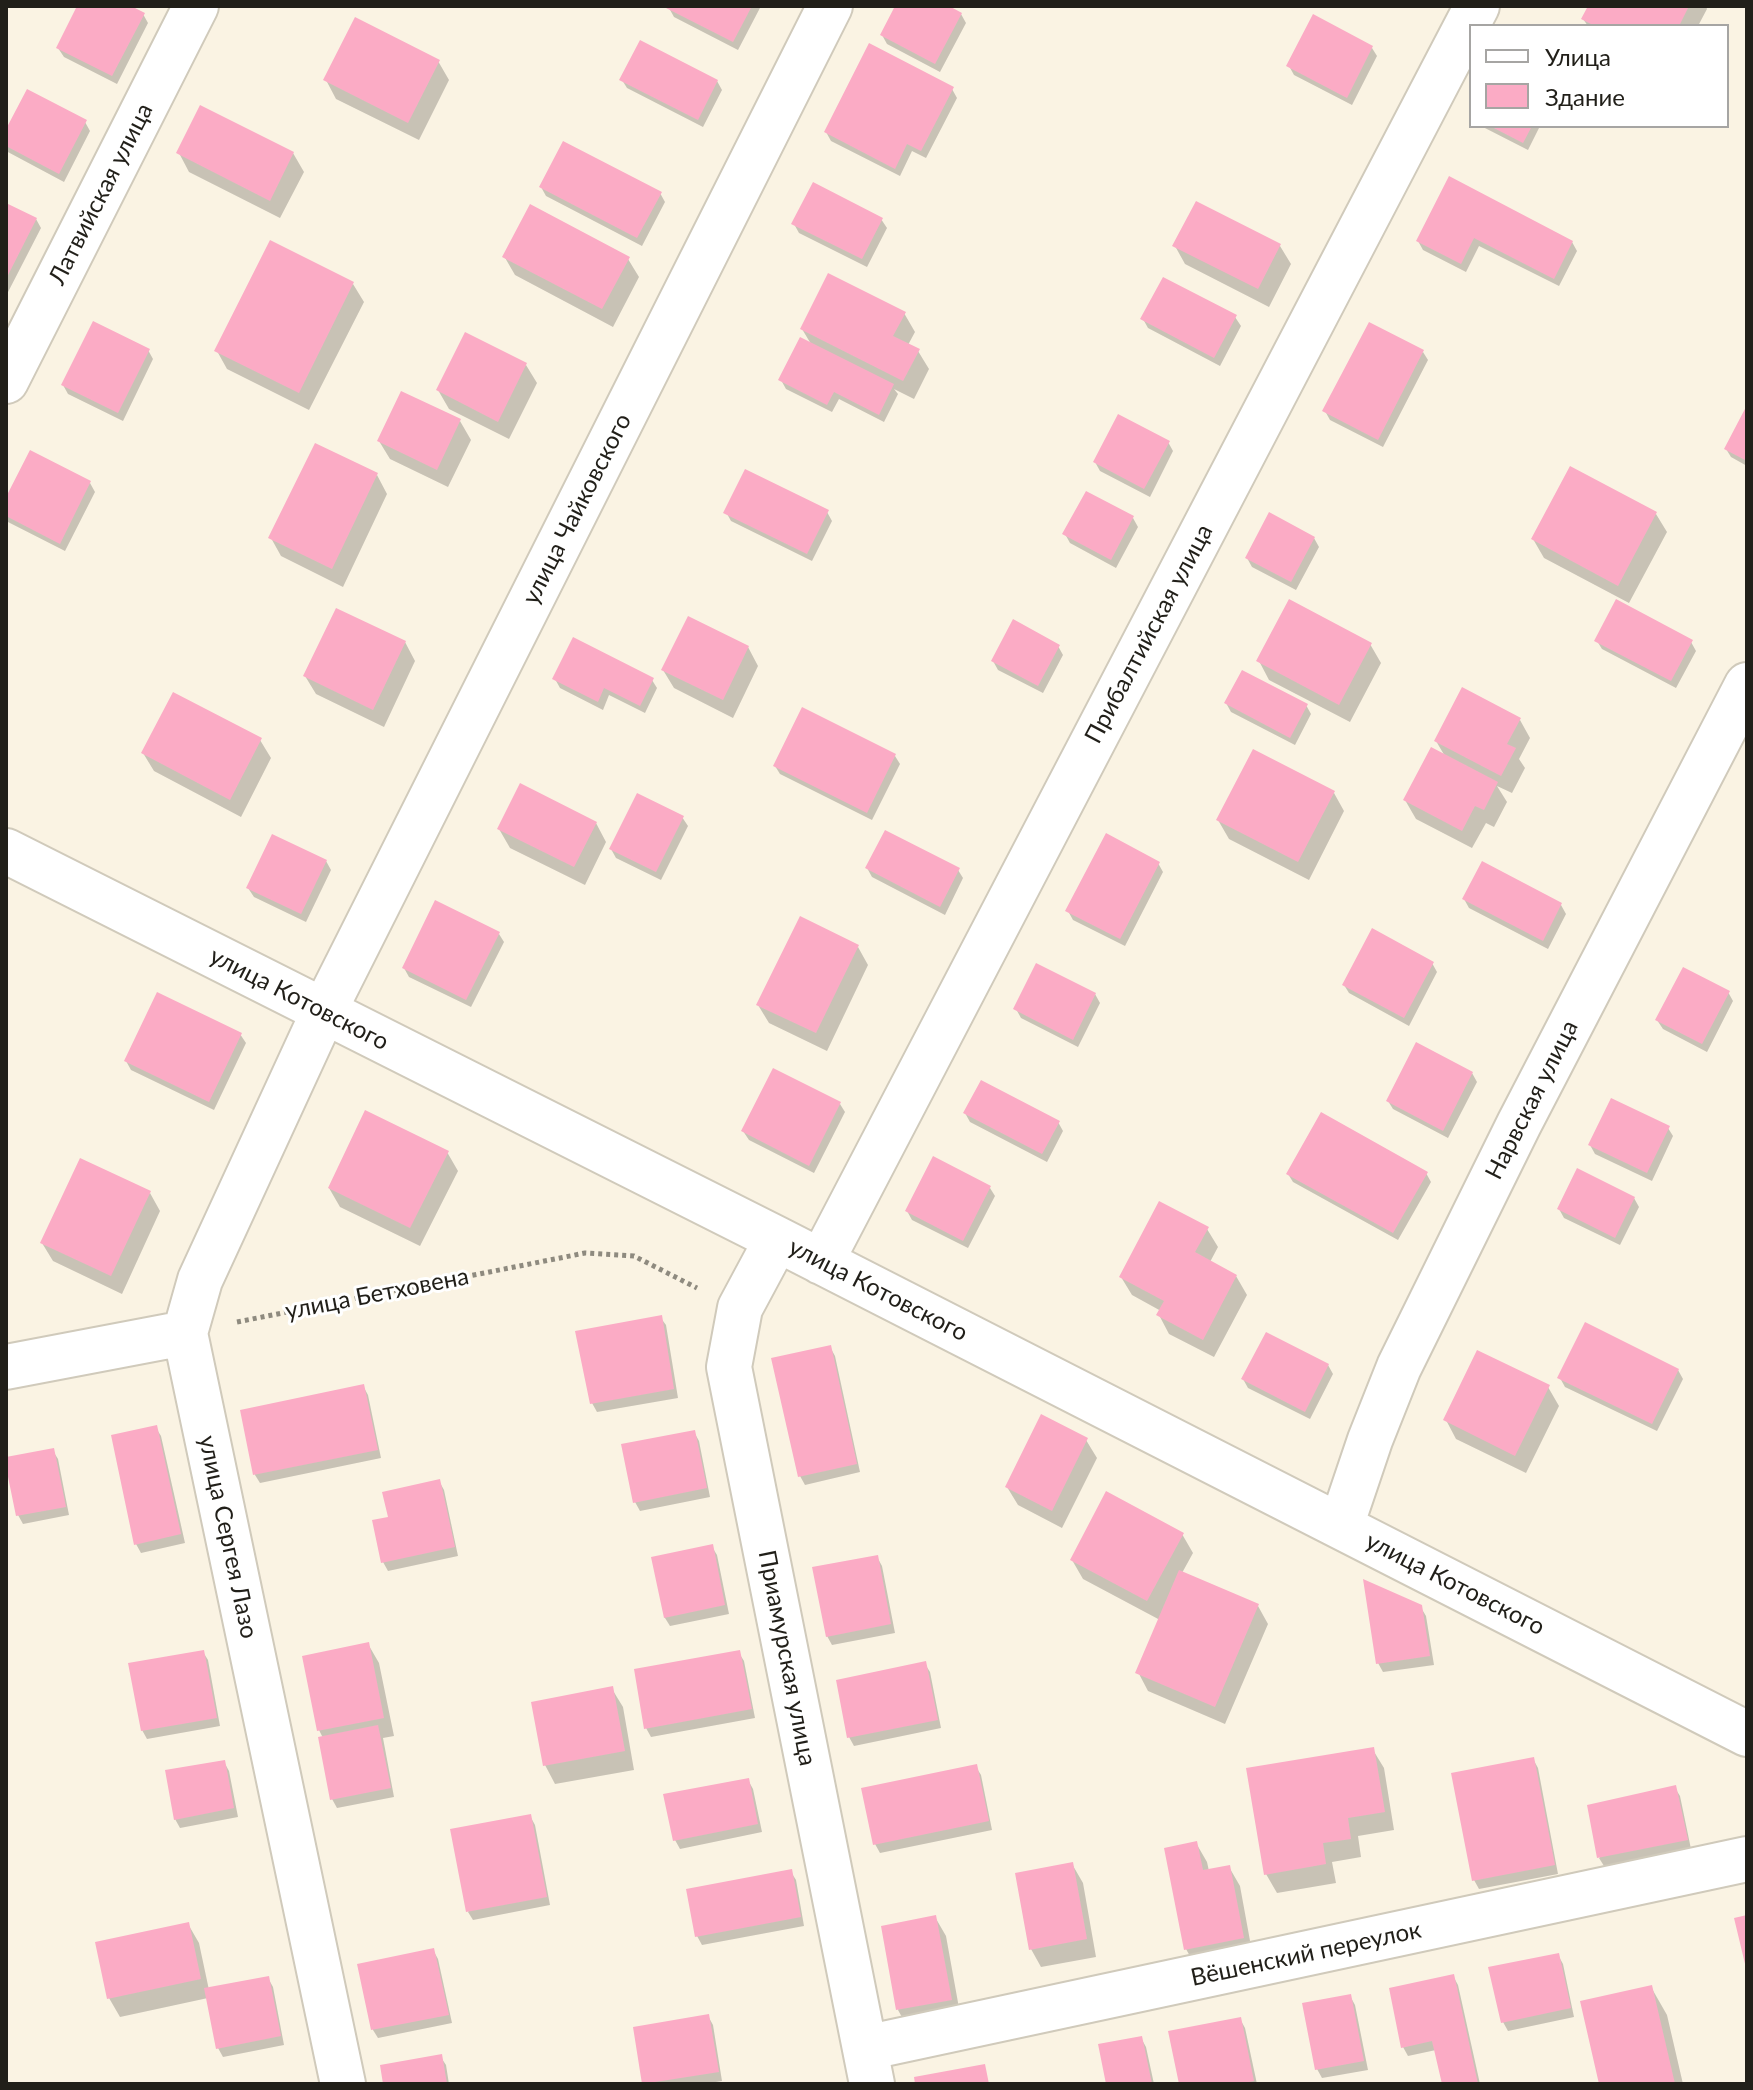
<!DOCTYPE html>
<html>
<head>
<meta charset="utf-8">
<style>
	body { margin:0 }
	#map { position:relative; width:1753px; height:2090px; overflow:hidden; background:#faf3e3; font-family:Lato,sans-serif }
	canvas { display:block }
	.frame { position:absolute; inset:0; border:8px solid #211f19; pointer-events:none }
	.legend { position:absolute; left:1469px; top:24px; width:260px; height:104px; box-sizing:border-box; background:#fff; border:2px solid #a6a5a3; margin:0; padding:10px 14px; list-style:none; font-size:24px; color:#211f19 }
	.legend li { display:flex; align-items:center; gap:16px; height:40px }
	.legend b { width:40px; border:2px solid #a6a5a3 }
</style>
</head>
<body>
<div id="map">
<canvas width="1753" height="2090"></canvas>
<div class="frame"></div>
<ul class="legend">
<li><b style="height:10px;background:#fff"></b>Улица</li>
<li><b style="height:22px;background:#fbabc5"></b>Здание</li>
</ul>
</div>
<script>
const ctx = document.querySelector('canvas').getContext('2d');
ctx.lineJoin = 'round';
function fill(path, color) { ctx.fillStyle = color; ctx.fill(path, 'evenodd'); }
const poly = rows => new Path2D(rows.map(r => 'M' + r).join(''));
function stroke(path, color, width, dash) { ctx.strokeStyle = color; ctx.lineWidth = width; ctx.lineCap = dash ? 'butt' : 'round'; ctx.setLineDash(dash || []); ctx.stroke(path); }
function write(font, color, halo, rows, align = 'center') {
  ctx.font = font + ' Lato,sans-serif'; ctx.lineWidth = 6; ctx.setLineDash([]); ctx.textBaseline = 'middle'; ctx.strokeStyle = halo; ctx.fillStyle = color; for (const [text, x, y, turn = 0] of rows) {
    ctx.save(); ctx.translate(x, y); ctx.rotate((+turn || 0) * Math.PI / 180); ctx.textAlign = isNaN(turn) ? turn : align; if (halo) ctx.strokeText(text, 0, 0); ctx.fillText(text, 0, 0); ctx.restore();
  }
}
const shadow = poly([
	[79,6,126,6,143,14,148,23,117,84,64,57,58,48],
	[670,6,761,6,738,50,674,17,669,8],
	[898,6,945,6,961,14,966,23,940,72,887,44,882,35],
	[1590,6,1706,6,1707,9,1698,26,1588,26,1583,19],
	[1372,48,1377,56,1352,105,1294,75,1289,66],
	[438,61,449,80,419,140,336,99,326,80],
	[622,80,717,81,722,90,703,127,627,88],
	[952,89,957,98,926,158,912,151,900,176,831,141,826,132],
	[85,122,90,131,64,182,6,151,6,134],
	[1481,126,1540,126,1528,150],
	[179,153,293,153,304,172,280,218,189,172],
	[1450,179,1572,242,1577,251,1559,286,1479,246,1466,272,1423,250,1418,241],
	[541,187,660,193,665,202,642,246,546,196],
	[6,205,36,219,41,228,6,296],
	[881,219,887,228,867,267,799,233,794,224],
	[1175,246,1280,246,1291,264,1269,307,1185,264],
	[504,256,628,259,639,277,613,327,515,275],
	[353,284,364,302,309,410,227,369,217,351],
	[904,313,915,332,908,345,918,351,929,369,914,399,894,389,898,394,884,422,839,399,832,412,786,389,781,380,811,344,802,329],
	[1235,317,1241,326,1220,366,1148,328,1143,319],
	[148,350,153,359,123,421,68,394,63,385],
	[1423,352,1428,360,1383,447,1330,420,1325,411],
	[526,365,537,383,509,439,449,409,438,390],
	[1747,409,1747,466,1731,457,1726,449],
	[460,421,471,440,448,487,390,459,379,441],
	[1168,442,1173,451,1150,497,1100,471,1095,462],
	[377,475,387,494,343,587,281,556,271,538],
	[90,483,95,492,65,551,6,521,6,502],
	[726,512,827,512,832,521,812,561,731,521],
	[1656,514,1667,532,1629,603,1544,558,1533,539],
	[1133,518,1138,527,1116,568,1070,543,1065,534],
	[1314,538,1319,547,1296,590,1252,567,1247,558],
	[1597,641,1691,642,1696,651,1676,688,1602,649],
	[405,642,415,661,384,727,316,694,305,676],
	[1370,644,1381,663,1350,722,1269,680,1259,661],
	[1058,646,1063,655,1043,693,998,670,993,661],
	[748,647,758,666,733,718,674,688,663,670],
	[555,679,652,680,657,688,645,713,609,695,603,710,560,688],
	[1226,703,1306,705,1311,714,1295,745,1231,712],
	[1520,720,1530,738,1519,759,1525,768,1512,793,1497,786,1507,802,1494,827,1486,823,1472,848,1416,819,1405,800,1446,758,1436,741],
	[260,740,271,758,241,817,154,771,143,753],
	[895,756,900,764,872,820,780,774,775,766],
	[1334,793,1344,811,1309,880,1229,839,1218,820],
	[682,817,688,826,661,880,616,858,611,849],
	[596,823,606,842,585,885,510,848,499,829],
	[326,861,331,870,306,922,254,897,248,888],
	[1158,863,1163,872,1125,946,1073,920,1068,911],
	[867,868,958,870,963,878,945,915,872,877],
	[1464,899,1561,905,1566,914,1548,949,1469,908],
	[499,934,504,942,471,1007,409,977,404,968],
	[858,947,868,965,827,1051,769,1023,758,1005],
	[1432,963,1437,972,1409,1026,1349,993,1344,985],
	[1728,992,1733,1001,1707,1052,1663,1029,1657,1020],
	[1095,994,1100,1003,1078,1047,1021,1018,1016,1009],
	[240,1034,246,1043,214,1110,131,1070,126,1061],
	[1472,1073,1477,1082,1448,1138,1393,1109,1388,1101],
	[840,1104,845,1112,814,1173,749,1140,743,1131],
	[965,1113,1058,1122,1063,1131,1047,1162,970,1122],
	[1668,1128,1673,1136,1652,1181,1595,1154,1590,1145],
	[447,1152,458,1171,420,1246,340,1207,329,1188],
	[1426,1173,1431,1182,1398,1240,1293,1182,1288,1174],
	[990,1188,995,1196,968,1248,912,1220,907,1211],
	[150,1193,160,1211,122,1294,53,1261,42,1243],
	[1634,1198,1639,1207,1620,1245,1564,1218,1559,1209],
	[1207,1229,1218,1247,1210,1262,1236,1276,1247,1295,1214,1357,1169,1334,1159,1315,1161,1311,1132,1295,1121,1277],
	[660,1317,666,1325,678,1398,597,1412,592,1403],
	[830,1347,835,1356,860,1472,805,1485,800,1476],
	[1328,1365,1333,1374,1310,1419,1248,1388,1243,1379],
	[1678,1370,1683,1379,1657,1431,1565,1387,1560,1378],
	[363,1386,368,1395,381,1458,260,1483,255,1475,242,1411],
	[1548,1387,1559,1406,1526,1473,1456,1439,1446,1420],
	[156,1428,161,1436,185,1543,141,1553,136,1544],
	[694,1432,699,1441,710,1497,640,1511,635,1502],
	[1086,1440,1097,1458,1062,1528,1018,1505,1007,1487],
	[53,1451,58,1459,69,1515,23,1524,18,1515],
	[439,1481,444,1490,458,1556,388,1571,383,1562,390,1519],
	[1182,1534,1193,1553,1182,1573,1258,1606,1268,1624,1225,1724,1148,1691,1138,1672,1160,1620,1083,1579,1072,1560],
	[712,1547,717,1555,729,1614,670,1626,665,1618,653,1558],
	[877,1557,882,1566,895,1633,832,1645,827,1636],
	[1420,1606,1426,1616,1434,1665,1383,1672,1378,1663],
	[368,1644,379,1663,394,1736,383,1738,394,1797,337,1808,332,1799,323,1738,319,1730],
	[203,1652,208,1660,220,1726,147,1739,142,1730],
	[739,1653,744,1661,755,1718,651,1737,646,1728],
	[925,1664,930,1672,941,1728,854,1746,849,1737],
	[612,1689,623,1707,634,1770,555,1784,545,1765],
	[1373,1750,1384,1768,1394,1830,1358,1836,1361,1857,1332,1862,1336,1883,1277,1893,1266,1874],
	[1533,1759,1538,1768,1558,1874,1479,1889,1474,1880],
	[224,1762,229,1771,238,1817,180,1828,175,1819],
	[976,1767,981,1775,992,1830,880,1853,875,1844],
	[748,1780,753,1789,762,1832,680,1849,675,1840],
	[1675,1788,1680,1796,1691,1849,1604,1866,1599,1858],
	[530,1816,535,1825,550,1905,473,1920,468,1912],
	[1196,1843,1207,1862,1209,1871,1229,1867,1240,1886,1253,1957,1196,1967,1186,1949],
	[1072,1864,1083,1883,1096,1957,1041,1967,1031,1949],
	[791,1872,796,1880,804,1926,702,1945,697,1936],
	[935,1917,946,1936,961,2019,908,2028,898,2010],
	[188,1924,199,1943,209,1990,268,1978,273,1987,284,2045,223,2057,218,2048,208,1998,120,2017,109,1998],
	[433,1950,438,1959,452,2023,378,2038,373,2030,360,1966],
	[1558,1955,1563,1964,1574,2017,1508,2031,1503,2022],
	[1453,1976,1458,1985,1480,2084,1444,2084,1436,2050,1408,2056,1403,2047],
	[1651,1987,1667,2015,1683,2084,1601,2084],
	[1350,1996,1355,2005,1368,2070,1322,2078,1317,2069],
	[708,2016,713,2025,722,2081,704,2084,645,2084,635,2029],
	[1240,2019,1245,2028,1257,2084,1181,2084],
	[1141,2038,1146,2047,1154,2084,1108,2084],
	[440,2056,446,2065,449,2084,385,2084]
]);
const building = poly([
	[77,6,131,6,145,13,112,76,56,48],
	[668,6,752,6,733,42,666,8],
	[895,6,949,6,962,13,935,64,880,35],
	[1588,6,1689,6,1679,26,1595,26,1581,19],
	[1313,14,1373,46,1347,98,1286,66],
	[355,17,440,60,408,123,323,80],
	[640,40,718,80,698,120,619,80],
	[869,43,954,87,921,151,907,144,895,169,824,132],
	[27,89,87,120,59,174,6,146,6,129],
	[200,105,294,152,270,201,176,153],
	[1490,126,1532,126,1523,143],
	[563,141,662,192,637,238,539,187],
	[1449,176,1573,241,1554,279,1474,238,1461,264,1416,241],
	[813,182,883,218,862,259,791,224],
	[1196,201,1281,244,1258,289,1172,246],
	[6,203,37,218,6,279],
	[530,204,630,257,602,309,502,257],
	[270,240,354,282,299,393,214,351],
	[828,273,906,312,893,336,920,349,903,381,800,329],
	[1163,277,1237,315,1214,358,1140,319],
	[93,321,150,349,118,413,61,385],
	[1369,322,1424,350,1378,440,1322,411],
	[465,332,527,363,498,422,436,390],
	[800,337,894,384,879,415,834,392,827,405,778,380],
	[401,391,461,419,437,470,377,441],
	[1747,405,1747,461,1724,449],
	[1118,414,1170,441,1144,489,1093,462],
	[315,443,378,473,332,569,268,538],
	[30,450,91,481,60,544,6,516,6,497],
	[1570,466,1657,512,1618,586,1531,539],
	[745,469,829,510,807,554,723,513],
	[1086,491,1134,516,1111,560,1062,534],
	[1269,512,1315,537,1291,582,1245,558],
	[1289,599,1372,643,1339,705,1256,661],
	[1616,599,1693,640,1671,681,1594,641],
	[336,608,406,641,373,710,303,676],
	[688,616,749,646,723,700,661,670],
	[1013,619,1060,645,1038,686,991,661],
	[573,637,654,678,640,706,604,688,598,702,552,679],
	[1242,670,1308,704,1290,738,1224,703],
	[1462,687,1521,718,1507,744,1516,748,1501,776,1434,741],
	[173,692,262,738,230,800,141,753],
	[802,707,896,754,867,813,773,766],
	[1431,747,1498,782,1484,810,1475,806,1462,831,1403,800],
	[1253,749,1335,791,1298,862,1216,820],
	[520,783,597,822,574,867,497,829],
	[637,793,684,816,656,872,609,849],
	[885,830,960,868,940,907,865,868],
	[1106,833,1160,862,1120,939,1065,911],
	[272,834,327,860,301,914,246,888],
	[1482,861,1562,903,1543,941,1462,899],
	[435,900,500,932,466,1000,402,968],
	[800,916,859,945,816,1033,756,1005],
	[1372,928,1434,962,1404,1018,1342,985],
	[1036,963,1096,993,1073,1040,1013,1009],
	[1683,967,1730,991,1702,1044,1655,1020],
	[157,992,242,1033,209,1102,124,1061],
	[1416,1042,1473,1072,1443,1131,1386,1101],
	[773,1068,841,1102,809,1166,741,1131],
	[981,1080,1060,1121,1042,1154,963,1113],
	[1611,1098,1670,1126,1647,1173,1588,1145],
	[365,1110,449,1151,410,1228,328,1188],
	[1321,1112,1428,1172,1393,1233,1286,1174],
	[933,1156,991,1186,963,1241,905,1211],
	[80,1158,151,1191,111,1276,40,1243],
	[1577,1168,1635,1197,1615,1238,1557,1209],
	[1159,1201,1209,1227,1195,1252,1237,1275,1203,1340,1156,1315,1164,1301,1119,1277],
	[662,1315,674,1389,590,1404,575,1331],
	[1585,1322,1679,1369,1652,1424,1557,1378],
	[1266,1332,1329,1364,1305,1412,1241,1379],
	[831,1345,857,1464,798,1477,771,1358],
	[1477,1350,1550,1385,1515,1456,1443,1420],
	[364,1384,378,1450,253,1475,240,1410],
	[1041,1414,1088,1438,1052,1511,1005,1487],
	[157,1425,181,1534,134,1545,111,1435],
	[695,1430,707,1488,633,1503,621,1444],
	[54,1448,66,1507,16,1516,6,1467,6,1457],
	[440,1479,455,1547,381,1563,372,1520,388,1517,382,1492],
	[1106,1491,1184,1533,1147,1601,1070,1560],
	[713,1544,725,1605,664,1618,651,1557],
	[878,1555,891,1624,826,1637,812,1567],
	[1179,1570,1259,1604,1215,1707,1135,1673],
	[1363,1579,1422,1605,1430,1656,1376,1664],
	[369,1642,384,1718,317,1731,302,1656],
	[204,1650,217,1718,141,1731,128,1663],
	[740,1650,752,1709,644,1729,634,1669],
	[926,1661,938,1720,847,1738,836,1680],
	[613,1686,625,1751,543,1766,531,1702],
	[378,1725,391,1788,330,1800,318,1737],
	[1374,1747,1385,1812,1348,1818,1351,1839,1323,1843,1326,1864,1264,1875,1246,1768],
	[1534,1757,1555,1865,1472,1881,1451,1773],
	[225,1760,234,1808,174,1820,165,1770],
	[977,1764,989,1821,873,1845,861,1788],
	[749,1778,758,1824,673,1841,663,1794],
	[1676,1785,1688,1840,1597,1858,1587,1805],
	[531,1814,547,1897,466,1912,450,1829],
	[1197,1841,1203,1870,1230,1865,1244,1938,1184,1950,1164,1848],
	[1073,1862,1087,1939,1029,1950,1015,1873],
	[792,1869,801,1917,695,1937,686,1889],
	[936,1915,952,2000,896,2010,881,1926],
	[1747,1915,1747,1968,1746,1968,1734,1918],
	[189,1922,201,1979,107,1999,95,1942],
	[434,1948,449,2015,371,2030,357,1964],
	[1559,1953,1571,2008,1501,2023,1488,1967],
	[1454,1974,1478,2084,1442,2084,1432,2041,1401,2048,1389,1988],
	[269,1976,281,2036,216,2049,204,1988],
	[1652,1985,1675,2084,1599,2084,1580,2001],
	[1351,1994,1364,2061,1315,2070,1302,2003],
	[709,2014,719,2072,642,2084,633,2027],
	[1241,2017,1254,2081,1239,2084,1179,2084,1168,2031],
	[1142,2036,1152,2084,1106,2084,1098,2044],
	[442,2054,447,2084,383,2084,380,2065],
	[985,2064,989,2084,915,2084,914,2077]
]);
const path = poly([
	[237,1322,585,1253,634,1256,697,1288]
]);
const street = poly([
	[6,381,196,6],
	[6,851,777,1239,1747,1734],
	[777,1239,740,1308,729,1367,872,2084],
	[821,1262,1477,6],
	[6,1367,185,1333],
	[1341,1526,1370,1440,1399,1367,1519,1124,1747,685],
	[865,2048,1747,1859],
	[343,2084,185,1333,200,1280,324,1011,830,6]
]);
const streetNames = [
	["Латвийская улица",101,194,-63],
	["улица Чайковского",577,509,-63],
	["Прибалтийская улица",1149,634,-62],
	["улица Котовского",299,999,27],
	["Нарвская улица",1532,1100,-63],
	["улица Котовского",878,1290,27],
	["улица Бетховена",377,1294,-11],
	["улица Сергея Лазо",228,1537,78],
	["улица Котовского",1455,1584,27],
	["Приамурская улица",787,1658,79],
	["Вёшенский переулок",1306,1954,-12]
];
fill(shadow, '#0003');
fill(building, '#fbabc5');
stroke(street, '#d0cabb', 48);
stroke(path, '#8e8a7f', 5, [4, 4]);
stroke(street, '#fff', 44);
write('24px', '#211f19', '#fff', streetNames);
</script>
</body>
</html>
